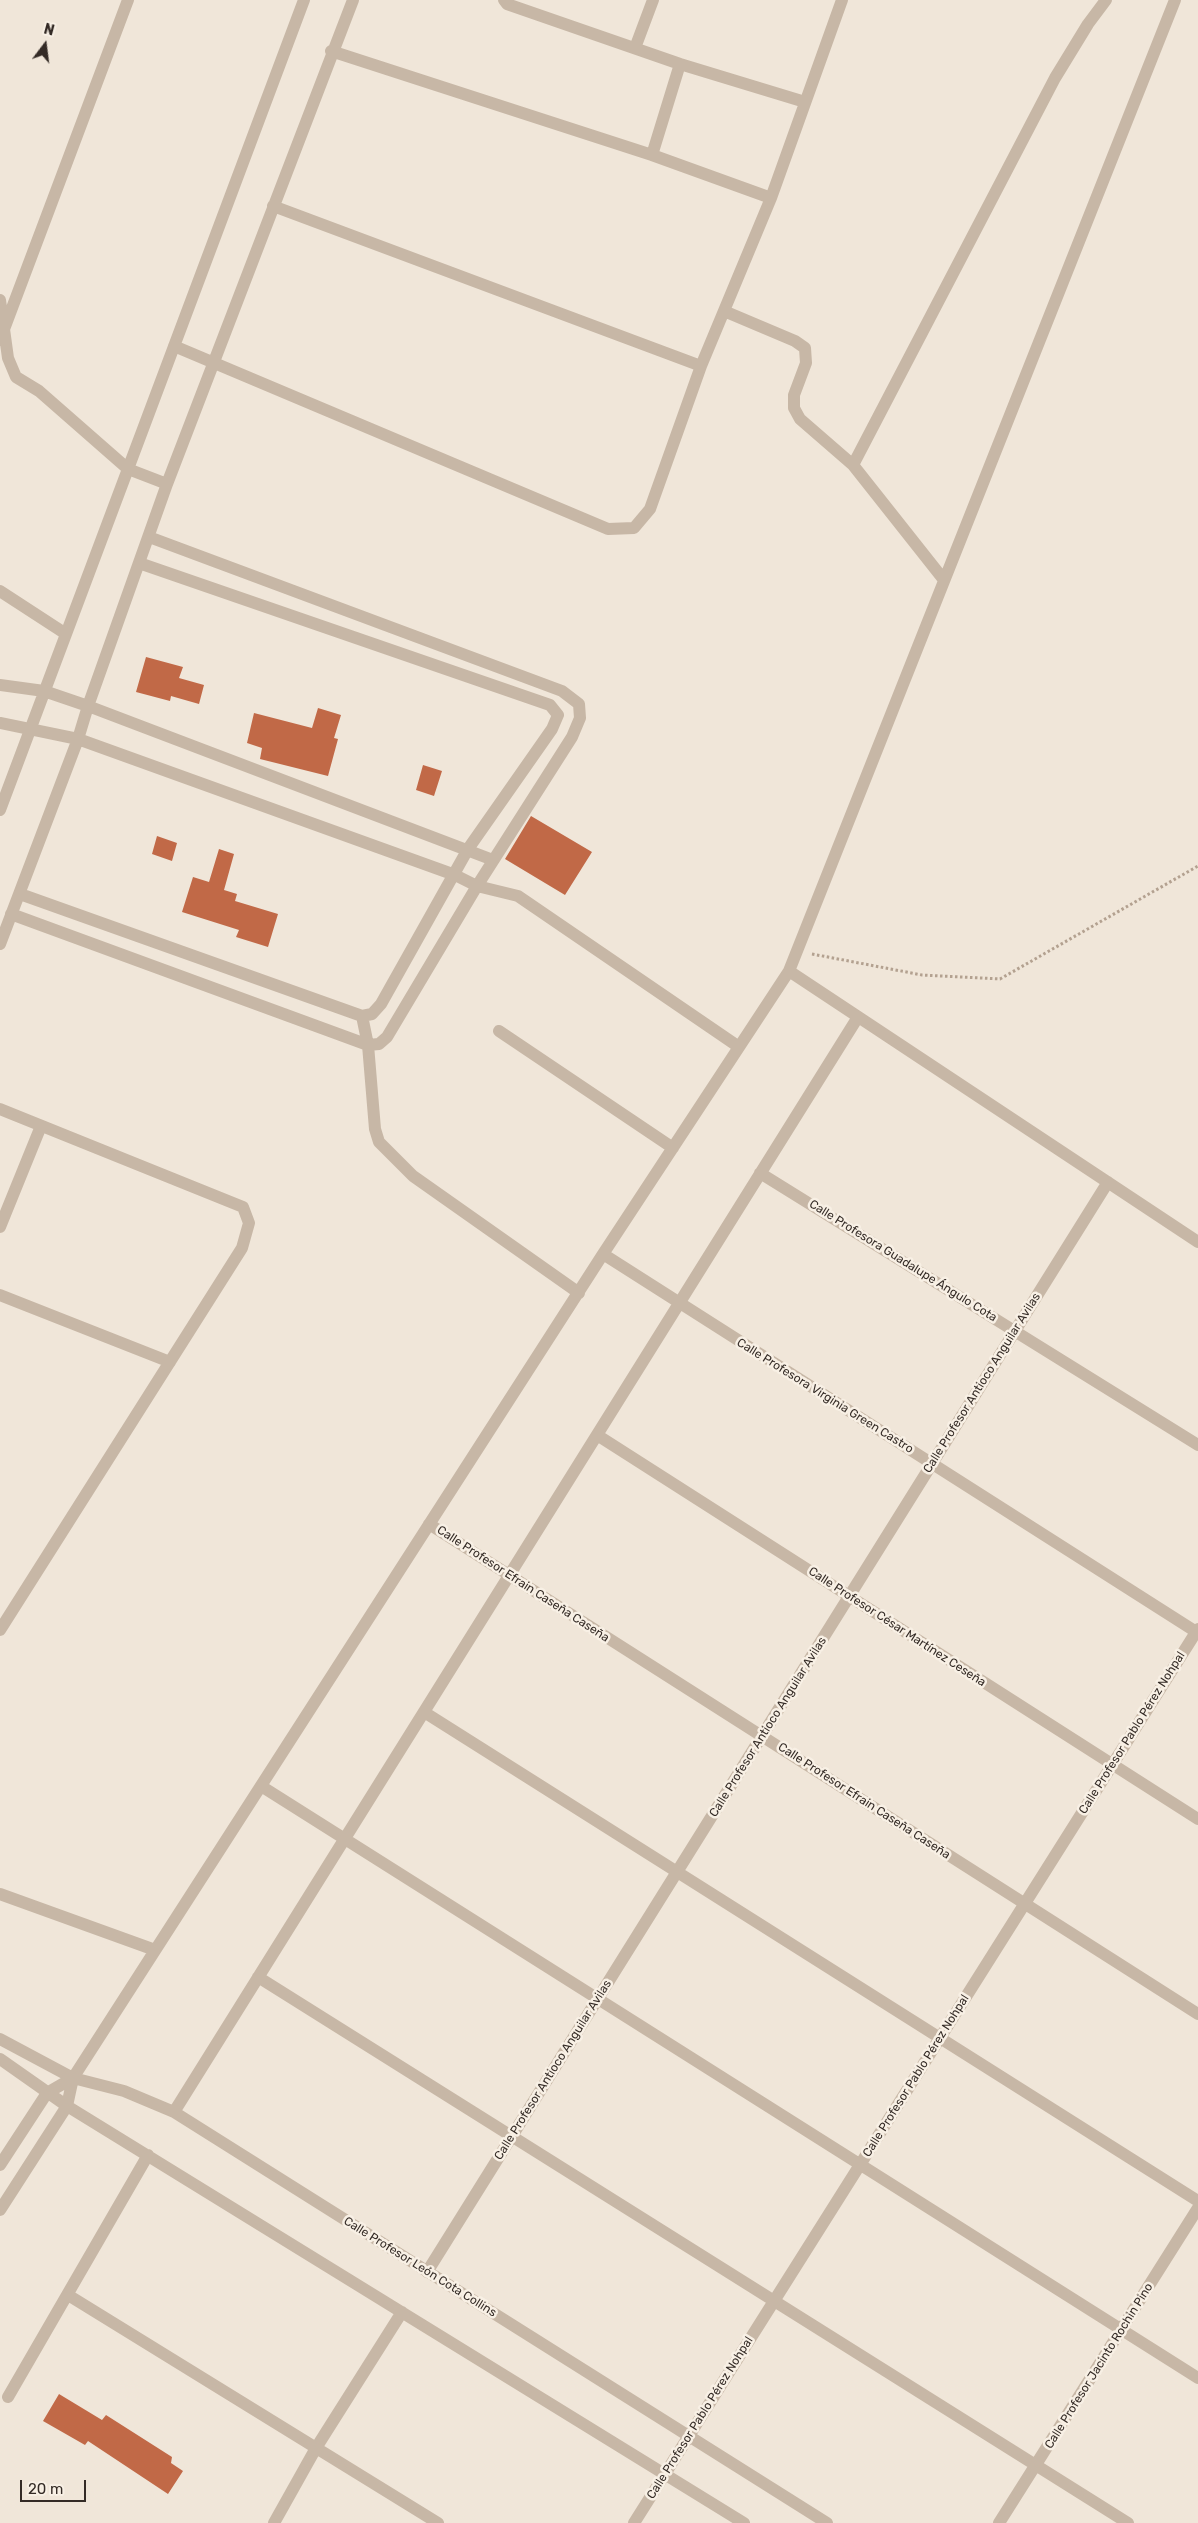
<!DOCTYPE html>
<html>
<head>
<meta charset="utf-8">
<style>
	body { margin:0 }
	#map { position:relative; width:1198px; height:2523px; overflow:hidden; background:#f0e6d9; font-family:Rubik,sans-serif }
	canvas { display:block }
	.north { position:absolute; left:20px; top:20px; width:50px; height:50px; -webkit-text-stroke:4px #f8f0e5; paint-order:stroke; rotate:15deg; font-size:14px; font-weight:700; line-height:20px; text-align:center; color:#342b26 }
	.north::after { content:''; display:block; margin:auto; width:18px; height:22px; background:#342b26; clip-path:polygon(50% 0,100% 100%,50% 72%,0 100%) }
	.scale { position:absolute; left:20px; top:2480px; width:66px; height:22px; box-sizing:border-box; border:2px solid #342b26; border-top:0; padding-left:6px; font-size:15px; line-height:18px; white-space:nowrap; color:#342b26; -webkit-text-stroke:4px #f8f0e5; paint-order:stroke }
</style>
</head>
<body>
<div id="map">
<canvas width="1198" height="2523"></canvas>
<div class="north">N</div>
<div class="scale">20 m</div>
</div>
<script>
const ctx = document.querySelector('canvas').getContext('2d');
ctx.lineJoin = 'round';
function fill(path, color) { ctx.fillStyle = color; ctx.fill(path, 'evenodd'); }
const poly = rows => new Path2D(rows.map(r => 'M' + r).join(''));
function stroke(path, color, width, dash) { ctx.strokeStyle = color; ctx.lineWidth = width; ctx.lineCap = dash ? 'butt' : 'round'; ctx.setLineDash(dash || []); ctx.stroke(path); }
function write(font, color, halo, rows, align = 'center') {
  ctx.font = font + ' Rubik,sans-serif'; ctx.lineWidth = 5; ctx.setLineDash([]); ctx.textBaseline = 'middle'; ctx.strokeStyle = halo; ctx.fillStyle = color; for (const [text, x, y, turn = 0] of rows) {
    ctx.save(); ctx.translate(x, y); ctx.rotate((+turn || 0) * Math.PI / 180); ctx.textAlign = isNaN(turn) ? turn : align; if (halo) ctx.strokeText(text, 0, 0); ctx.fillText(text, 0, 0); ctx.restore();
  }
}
const building = poly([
	[146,657,183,667,179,678,204,685,199,704,171,696,170,701,136,692],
	[318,708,341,715,334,738,338,739,328,776,260,759,262,748,247,743,254,713,312,728],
	[423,765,442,771,434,796,416,790],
	[531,816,592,852,565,895,505,859],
	[157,836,177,843,172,861,152,854],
	[219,849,234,854,224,890,237,894,235,901,278,914,268,947,236,937,239,930,182,912,193,877,209,882],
	[59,2394,102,2420,106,2415,172,2457,171,2463,183,2471,168,2494,88,2441,85,2445,43,2421]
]);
const path = poly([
	[812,954,922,975,1000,979,1198,866]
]);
const street = poly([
	[504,0,507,4,680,64,805,102],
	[635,48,653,0],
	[331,51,652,155,771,198],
	[652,155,680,64],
	[273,206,701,366],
	[0,300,8,358,16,377,39,391,128,469,167,484],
	[724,311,795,341,805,348,806,363,794,395,794,408,800,419,853,465],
	[0,340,128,0],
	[174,346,608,529,634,528,650,509,701,366,771,198,842,0],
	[944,580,853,465,1055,78,1088,24,1106,0],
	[0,591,66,634],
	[0,685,44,691,88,706,493,860],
	[0,723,78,739,455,875,477,886,518,896,739,1047],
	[0,810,304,0],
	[20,894,362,1016,372,1014,381,1004,468,849,552,729,558,715,550,705,139,563],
	[11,914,368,1045,379,1044,387,1037,477,886,572,737,580,718,579,704,562,691,149,537],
	[0,944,78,739,88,706,167,484,353,0],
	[789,971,1198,1242],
	[362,1016,368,1045,375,1129,379,1142,413,1176,579,1293],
	[499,1031,673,1148],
	[0,1109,243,1207,249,1223,242,1248,0,1630],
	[760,1173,1198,1445],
	[0,1227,41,1126],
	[603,1254,1198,1633],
	[0,1295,170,1362],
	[597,1435,1198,1819],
	[429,1524,1198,2014],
	[424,1712,1198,2201],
	[261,1786,1198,2378],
	[0,1894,155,1950],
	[258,1977,1128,2523],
	[0,2039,73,2078,124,2091,174,2112,827,2523],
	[0,2059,67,2106,744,2523],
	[73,2078,603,1254,789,971,1175,0],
	[174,2112,858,1017],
	[0,2165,47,2093,73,2078,67,2106,0,2210],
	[427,2272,1108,1182],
	[68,2295,438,2523],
	[8,2397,148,2155],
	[274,2523,316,2448,402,2312],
	[634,2523,1198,1629],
	[999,2523,1198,2208]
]);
const streetNames = [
	["Calle Profesora Guadalupe Ángulo Cota",903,1261,32],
	["Calle Profesor Antioco Anguilar Avilas",982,1383,-58],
	["Calle Profesora Virginia Green Castro",825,1396,32],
	["Calle Profesor Efrain Caseña Caseña",523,1584,33],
	["Calle Profesor César Martínez Ceseña",897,1627,33],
	["Calle Profesor Antioco Anguilar Avilas",768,1727,-58],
	["Calle Profesor Pablo Pérez Nohpal",1132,1733,-58],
	["Calle Profesor Efrain Caseña Caseña",864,1801,33],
	["Calle Profesor Antioco Anguilar Avilas",553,2070,-58],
	["Calle Profesor Pablo Pérez Nohpal",916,2076,-58],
	["Calle Profesor León Cota Collins",420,2267,32],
	["Calle Profesor Jacinto Rochin Pino",1099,2366,-58],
	["Calle Profesor Pablo Pérez Nohpal",700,2418,-58]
];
fill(building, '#c16947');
stroke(path, '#b3a190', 3, [2.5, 2.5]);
stroke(street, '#c7b7a6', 12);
write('12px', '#342b26', '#f8f0e5', streetNames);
</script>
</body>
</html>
